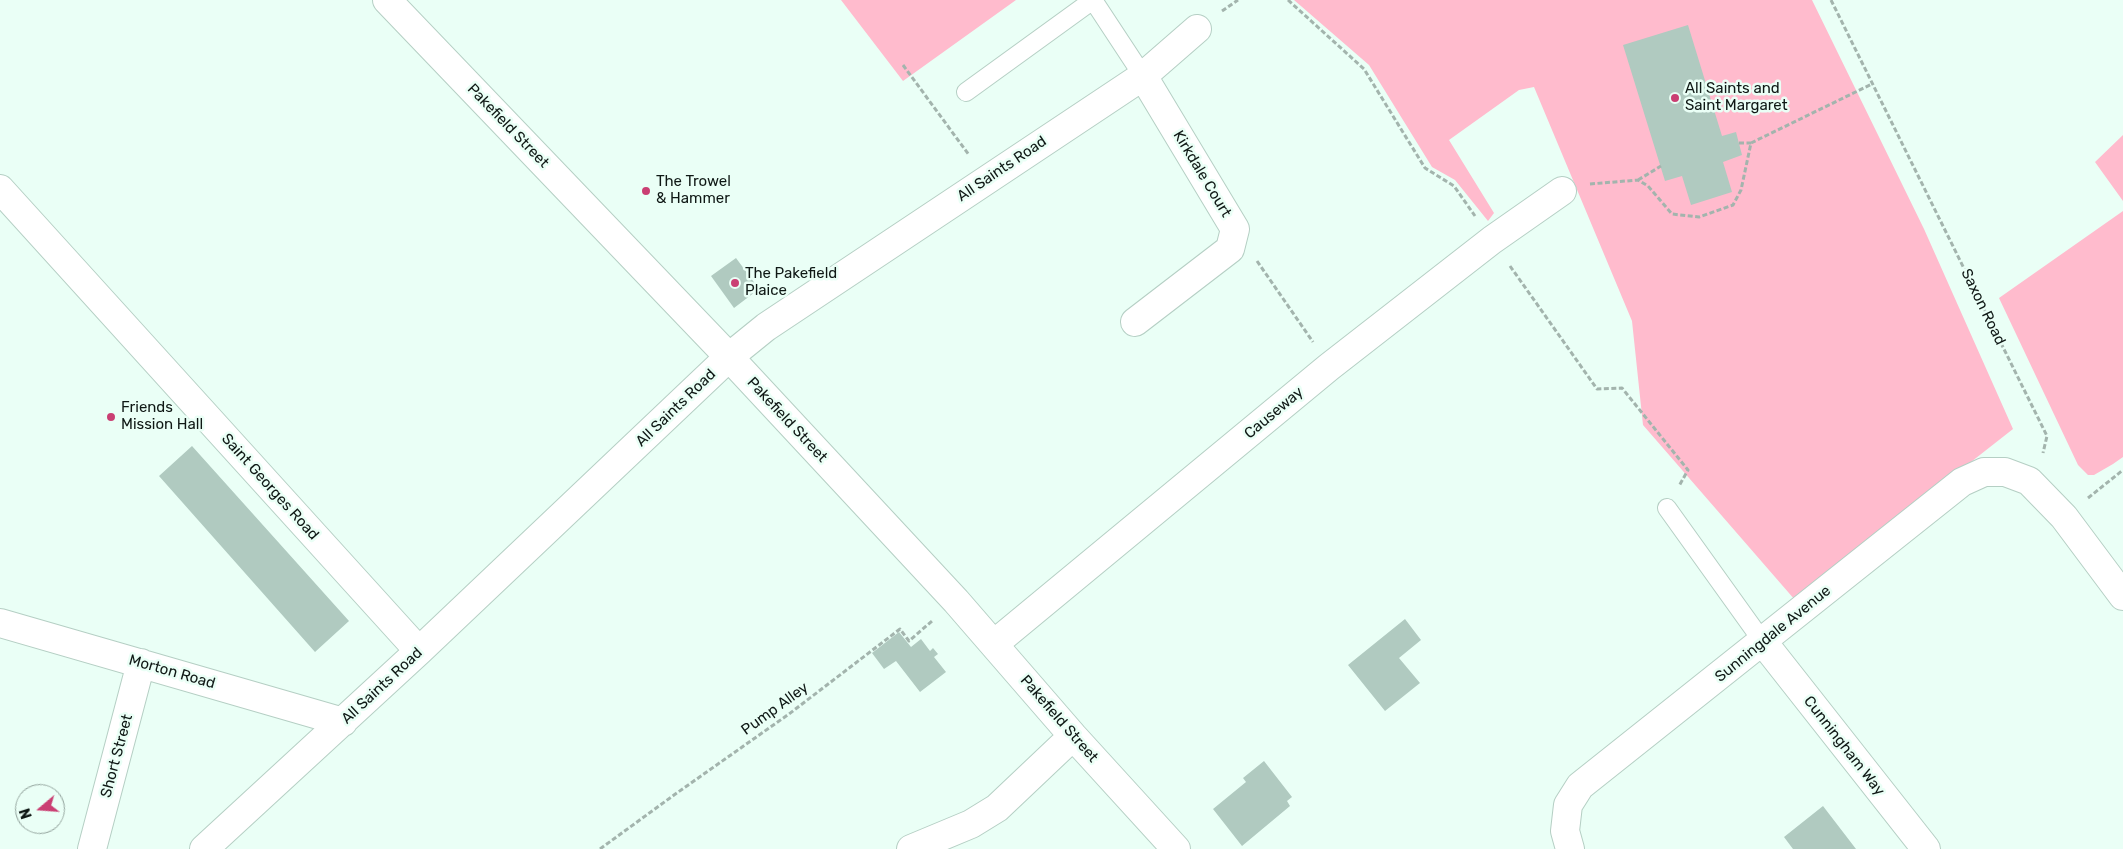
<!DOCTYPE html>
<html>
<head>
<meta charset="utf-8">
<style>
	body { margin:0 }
	#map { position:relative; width:2123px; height:849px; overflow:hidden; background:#eafff6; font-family:Rubik,sans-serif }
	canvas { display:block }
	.north { position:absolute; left:15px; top:784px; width:50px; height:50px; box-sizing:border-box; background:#eafff6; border:1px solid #92a39c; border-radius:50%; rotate:252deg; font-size:14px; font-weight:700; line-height:20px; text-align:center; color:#0f1815 }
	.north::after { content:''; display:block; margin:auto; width:18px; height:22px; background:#ca3f73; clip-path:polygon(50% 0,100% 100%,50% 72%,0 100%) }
</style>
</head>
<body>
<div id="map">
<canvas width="2123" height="849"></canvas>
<div class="north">N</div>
</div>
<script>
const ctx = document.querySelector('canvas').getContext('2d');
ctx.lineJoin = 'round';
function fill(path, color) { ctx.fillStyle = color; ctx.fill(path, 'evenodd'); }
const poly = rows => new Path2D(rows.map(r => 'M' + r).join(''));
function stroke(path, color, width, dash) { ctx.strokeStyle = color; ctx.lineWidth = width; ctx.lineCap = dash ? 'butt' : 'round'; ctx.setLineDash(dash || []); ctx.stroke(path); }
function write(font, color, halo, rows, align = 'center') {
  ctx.font = font + ' Rubik,sans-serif'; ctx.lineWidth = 5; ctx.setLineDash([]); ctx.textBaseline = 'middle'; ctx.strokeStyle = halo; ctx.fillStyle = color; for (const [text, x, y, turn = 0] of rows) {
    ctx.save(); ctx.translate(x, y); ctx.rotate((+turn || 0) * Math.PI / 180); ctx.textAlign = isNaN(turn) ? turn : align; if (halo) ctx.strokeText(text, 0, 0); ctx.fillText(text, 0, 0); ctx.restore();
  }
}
const green = poly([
	[841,0,1016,0,903,81],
	[1294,0,1812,0,1924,229,2013,429,1795,600,1643,425,1632,321,1534,87,1519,90,1449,140,1494,213,1488,221,1455,180,1432,167,1369,65],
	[2123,135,2123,201,2095,162],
	[2123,211,2123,457,2113,464,2094,475,2088,475,2078,465,1999,298]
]);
const building = poly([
	[1688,25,1722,136,1736,132,1742,155,1723,162,1732,192,1691,205,1682,176,1665,181,1623,45],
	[736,258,759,289,734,308,711,276],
	[192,446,349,621,315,652,159,476],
	[1405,619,1421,640,1399,658,1420,683,1385,711,1348,665],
	[899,632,911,647,921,639,930,651,933,648,938,654,934,657,946,672,920,692,896,661,884,669,872,653],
	[1264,761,1292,797,1287,801,1290,806,1242,846,1213,809,1246,782,1243,778],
	[1823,806,1856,849,1793,849,1784,837]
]);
const path = poly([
	[1288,0,1364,69,1425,168,1454,186,1475,216],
	[1831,0,2047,436,2043,453],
	[1222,11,1238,0],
	[903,65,969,155],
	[1739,143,1751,143],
	[1638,180,1661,166],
	[1590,184,1638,180,1648,186,1672,214,1699,217,1733,205,1741,190,1751,143,1872,84],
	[1257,261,1313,342],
	[1510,266,1597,389,1622,388,1688,470,1679,486],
	[2088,498,2123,470],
	[600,849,674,795,789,714,900,629,909,641,932,621]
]);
const service = poly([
	[966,92,1093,0,1143,76],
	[1667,508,1763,642]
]);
const minor = poly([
	[387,0,729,357,956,601,1073,736,1176,849],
	[0,189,419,651],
	[1135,322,1230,249,1235,229,1143,76],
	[0,623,343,722],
	[1763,642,1926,849],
	[994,644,1329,367,1492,240,1562,191],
	[92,849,141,663],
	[204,849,419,651,729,357,766,327,1143,76,1197,29],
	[911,849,971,824,997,808,1073,736],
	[1570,849,1565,831,1568,805,1580,786,1962,482,1984,472,2005,472,2029,481,2064,517,2123,596]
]);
const markers = [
	[1675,98,5,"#ca3f73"],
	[646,191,5,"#ca3f73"],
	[735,283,5,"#ca3f73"],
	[111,417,5,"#ca3f73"]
];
const poiNames = [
	["All Saints and",1685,89],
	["Saint Margaret",1685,106],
	["The Trowel",656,182],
	["& Hammer",656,199],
	["The Pakefield",745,274],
	["Plaice",745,291],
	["Friends",121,408],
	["Mission Hall",121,425]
];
const streetNames = [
	["Pakefield Street",508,126,46],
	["All Saints Road",1002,169,-34],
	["Kirkdale Court",1202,174,59],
	["Saxon Road",1983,307,64],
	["All Saints Road",676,408,-44],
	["Causeway",1274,413,-40],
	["Pakefield Street",787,420,47],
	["Saint Georges Road",270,487,48],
	["Sunningdale Avenue",1773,634,-39],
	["Morton Road",172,672,16],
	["All Saints Road",382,686,-43],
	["Pump Alley",775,709,-36],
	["Pakefield Street",1059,719,49],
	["Cunningham Way",1844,746,52],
	["Short Street",117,756,-75]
];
fill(green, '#ffbbcd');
fill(building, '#b0cac0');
stroke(service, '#b5cfc4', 20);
stroke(minor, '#b5cfc4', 30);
stroke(path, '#a3b4ad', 3, [5, 2.5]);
stroke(service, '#fff', 18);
stroke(minor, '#fff', 28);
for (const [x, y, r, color] of markers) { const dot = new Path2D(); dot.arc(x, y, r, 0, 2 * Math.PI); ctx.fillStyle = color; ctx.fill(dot); stroke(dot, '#eafff6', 2); }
write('15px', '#0f1815', '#eafff6', poiNames, 'left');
write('15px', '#0f1815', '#eafff6', streetNames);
</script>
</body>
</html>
